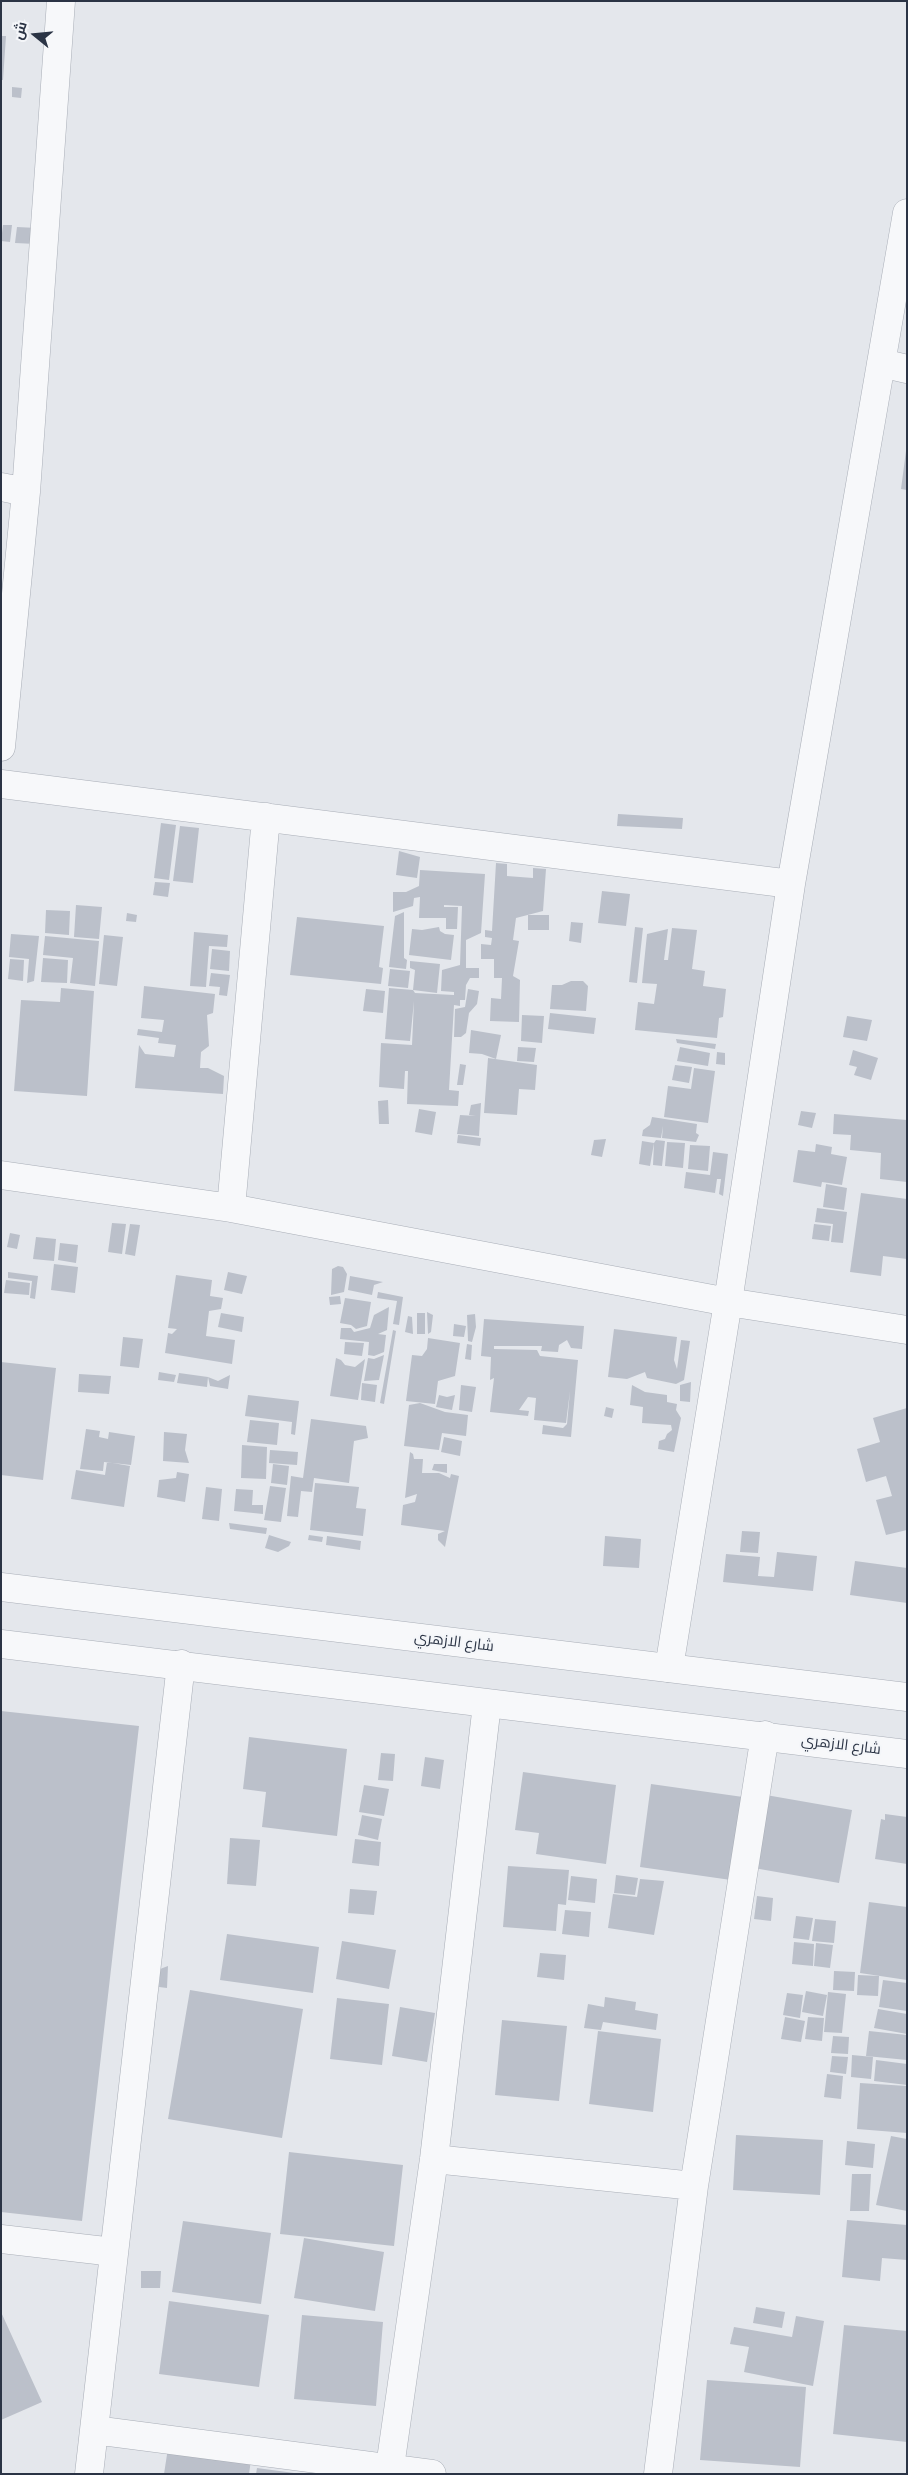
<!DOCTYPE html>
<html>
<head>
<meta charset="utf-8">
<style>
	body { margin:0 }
	#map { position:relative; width:908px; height:2475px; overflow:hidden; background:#e4e7ec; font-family:Karla,Cairo,sans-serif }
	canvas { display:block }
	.frame { position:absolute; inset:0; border:2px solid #2b3445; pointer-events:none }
	.north { position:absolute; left:10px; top:10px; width:50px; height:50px; -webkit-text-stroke:4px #f4f6f9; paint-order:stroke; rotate:287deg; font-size:14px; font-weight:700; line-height:20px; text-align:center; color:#2b3445 }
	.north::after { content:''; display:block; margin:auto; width:18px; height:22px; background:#2b3445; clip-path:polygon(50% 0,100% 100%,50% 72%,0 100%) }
</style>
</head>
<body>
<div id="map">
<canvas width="908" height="2475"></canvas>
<div class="frame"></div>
<div class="north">ش</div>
</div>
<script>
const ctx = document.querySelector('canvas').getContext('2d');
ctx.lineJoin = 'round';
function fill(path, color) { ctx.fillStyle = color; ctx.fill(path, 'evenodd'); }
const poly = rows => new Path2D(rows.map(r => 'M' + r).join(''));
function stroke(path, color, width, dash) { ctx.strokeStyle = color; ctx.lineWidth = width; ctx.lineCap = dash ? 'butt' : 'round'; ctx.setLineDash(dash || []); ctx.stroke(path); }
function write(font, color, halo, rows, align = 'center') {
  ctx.font = font + ' Karla,Cairo,sans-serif'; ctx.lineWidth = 4; ctx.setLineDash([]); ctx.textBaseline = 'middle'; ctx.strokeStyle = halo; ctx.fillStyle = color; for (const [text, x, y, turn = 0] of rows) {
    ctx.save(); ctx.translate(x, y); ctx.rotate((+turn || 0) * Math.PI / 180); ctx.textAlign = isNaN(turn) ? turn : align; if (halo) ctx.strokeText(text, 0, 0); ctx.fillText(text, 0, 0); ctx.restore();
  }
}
const building = poly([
	[1,36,6,36,3,80,1,80],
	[12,87,22,88,21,98,12,97],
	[3,225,12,225,10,242,1,241],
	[17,227,37,228,36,244,15,243],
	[906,451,907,451,907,490,901,489],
	[618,814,683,818,682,829,617,826],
	[161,823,176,825,169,880,154,878],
	[180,826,199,828,193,883,173,881],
	[399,851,420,857,417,878,396,875],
	[496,863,507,864,507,876,533,878,533,868,546,869,543,911,516,918,513,940,519,941,513,976,520,980,519,1022,490,1021,491,998,501,999,502,978,494,978,494,959,481,959,481,944,491,945,492,938,485,937,485,930,492,931],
	[420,870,485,874,481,933,466,940,466,968,479,968,479,978,470,978,466,985,465,1000,460,1000,460,1006,454,1005,449,1090,459,1091,458,1106,407,1104,408,1071,405,1071,404,1089,379,1087,381,1043,412,1045,414,1001,410,1041,385,1039,389,988,413,990,415,993,454,995,454,992,441,991,442,970,460,965,462,906,444,905,444,907,458,907,457,929,446,929,446,918,419,918,420,897,414,898,413,906,393,912,393,892,406,892,419,886],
	[155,882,170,883,168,897,153,895],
	[602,891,630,894,626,926,598,923],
	[76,905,102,907,99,939,74,937],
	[46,910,70,911,69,935,45,933],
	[404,912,404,958,407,960,406,969,389,967,395,916],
	[127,913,137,915,136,922,126,921],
	[528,915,549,915,549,930,528,930],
	[297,917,384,926,379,967,383,968,381,984,290,975],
	[571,922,583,923,581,943,569,941],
	[439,927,440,931,445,934,454,935,451,960,409,955,412,929,422,930],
	[635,927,643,928,637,983,629,982],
	[672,928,697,930,692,969,705,971,703,986,726,989,723,1017,719,1018,717,1038,635,1030,638,1002,654,1004,657,984,642,983,647,934,668,929,664,960,668,960],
	[194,932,228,935,227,947,209,946,206,987,190,986],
	[11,934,39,936,34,981,27,983,29,959,9,957],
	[104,935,123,937,117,986,99,984],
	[45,936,99,941,95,986,70,983,73,958,43,955],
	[212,949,230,951,229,971,210,969],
	[43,958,68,960,67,983,41,982],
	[10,959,24,960,23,981,8,979],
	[410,961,440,964,437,993,413,990,415,970,410,968],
	[390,969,410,971,408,988,388,986],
	[211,973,230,975,227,996,219,995,220,987,209,986],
	[571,981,583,981,588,986,586,1011,550,1009,552,985,562,985],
	[144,986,215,994,213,1013,207,1015,209,1046,201,1052,200,1068,208,1068,224,1076,223,1094,135,1088,139,1045,145,1054,174,1057,176,1045,158,1043,159,1038,137,1035,138,1029,162,1032,164,1020,141,1018],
	[61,988,94,991,87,1096,14,1091,21,1000,60,1002],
	[366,989,385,991,383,1013,363,1011],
	[468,989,479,991,477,1004,469,1013,466,1033,461,1037,454,1037,455,1009,465,1007],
	[550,1013,596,1018,594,1034,548,1029],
	[522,1015,544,1016,542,1043,521,1041],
	[847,1016,872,1020,867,1041,843,1037],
	[471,1030,501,1035,496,1059,482,1054,469,1053],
	[676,1039,716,1044,715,1049,677,1043],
	[518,1047,536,1048,534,1062,517,1061],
	[680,1047,710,1053,708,1066,677,1061],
	[853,1050,878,1058,871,1080,854,1075,857,1067,849,1065],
	[717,1052,725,1053,725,1065,716,1064],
	[488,1058,537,1065,535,1090,519,1089,517,1115,484,1113],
	[460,1064,466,1065,463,1085,457,1085],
	[675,1065,692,1067,689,1083,672,1080],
	[694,1068,715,1071,708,1123,664,1117,668,1086,691,1089],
	[388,1100,389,1124,379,1124,378,1101],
	[481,1103,479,1136,457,1134,460,1115,476,1116,469,1115,471,1105],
	[419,1109,436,1112,432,1135,415,1132],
	[801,1111,816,1113,812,1128,798,1125],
	[834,1114,907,1120,907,1182,880,1179,881,1153,850,1150,851,1135,833,1134],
	[652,1117,697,1124,696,1133,699,1135,696,1142,662,1138,663,1126,661,1138,642,1136,643,1130,650,1125],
	[458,1135,481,1138,480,1146,457,1143],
	[606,1139,602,1157,591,1155,594,1140],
	[656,1140,665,1141,662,1166,653,1165,654,1143],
	[642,1141,654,1143,650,1166,639,1164],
	[667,1142,685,1143,683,1168,665,1166],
	[816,1144,832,1147,831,1154,847,1157,842,1185,822,1182,821,1187,793,1182,798,1150,815,1152],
	[690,1145,710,1146,708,1171,688,1169],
	[713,1152,728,1154,723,1196,719,1194,721,1179,717,1179,715,1193,684,1188,686,1172,710,1175],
	[826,1184,847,1188,844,1210,823,1207],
	[861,1193,907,1199,907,1259,883,1256,881,1276,850,1272],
	[817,1208,847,1212,843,1243,831,1242,833,1224,815,1222],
	[112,1223,126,1224,122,1254,108,1252],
	[130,1224,140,1225,135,1256,125,1254],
	[814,1224,831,1226,829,1241,812,1239],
	[10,1233,20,1235,17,1249,7,1247],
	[36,1237,56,1239,54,1261,33,1259],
	[60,1243,78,1245,76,1263,58,1260],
	[54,1264,78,1267,75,1293,51,1290],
	[338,1266,343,1267,347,1274,344,1292,331,1295,332,1269],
	[8,1272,38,1276,35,1299,30,1298,32,1281,8,1278],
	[228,1272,247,1276,242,1294,224,1290],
	[176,1275,212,1280,210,1296,223,1298,221,1309,209,1311,206,1336,235,1340,232,1364,165,1353,168,1333,172,1334,177,1329,168,1328],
	[350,1276,383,1282,374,1285,372,1295,348,1290],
	[6,1280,30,1283,29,1295,4,1293],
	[378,1292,403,1297,399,1325,393,1324,397,1301,377,1298],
	[340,1296,341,1304,330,1305,329,1297],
	[345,1298,371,1302,367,1326,356,1329,351,1325,340,1323],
	[389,1307,387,1330,378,1334,386,1335,384,1352,374,1356,368,1355,369,1342,340,1339,341,1328,351,1328,354,1332,370,1328,374,1315],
	[427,1312,433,1315,431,1332,428,1334],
	[221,1313,244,1317,242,1332,218,1327],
	[417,1313,425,1313,425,1334,417,1334],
	[475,1314,476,1327,472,1342,468,1341,467,1315],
	[408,1316,412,1317,413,1334,405,1332],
	[484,1319,584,1326,582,1349,571,1348,567,1340,559,1345,558,1352,541,1351,542,1346,494,1346,494,1349,537,1350,540,1356,578,1360,571,1437,542,1434,543,1425,563,1428,567,1424,570,1391,566,1423,534,1420,536,1398,528,1397,519,1410,529,1411,528,1416,490,1412,494,1378,490,1380,491,1357,481,1356],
	[454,1324,466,1326,464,1337,453,1336],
	[614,1329,677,1337,674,1360,677,1369,681,1340,690,1341,684,1380,676,1384,647,1378,645,1372,627,1379,608,1377],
	[393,1330,396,1331,384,1404,380,1403],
	[123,1337,143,1339,139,1368,120,1366],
	[428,1338,460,1343,455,1376,438,1381,435,1404,406,1401,412,1355,422,1356,427,1349],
	[345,1342,364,1343,362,1356,344,1354],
	[467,1344,472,1345,471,1360,465,1359],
	[384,1355,379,1380,364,1381,368,1358,374,1359],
	[336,1358,341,1360,345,1365,355,1367,365,1359,358,1400,330,1396],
	[1,1362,56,1368,43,1480,1,1475],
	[159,1372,176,1375,174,1382,158,1380],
	[179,1373,208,1377,207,1387,177,1383],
	[79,1374,111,1376,109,1394,78,1392],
	[230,1375,228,1389,210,1386,208,1377,218,1381],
	[691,1382,690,1402,680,1401,680,1385],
	[362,1383,377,1385,375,1402,361,1400],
	[461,1385,476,1387,472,1412,459,1410],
	[632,1385,645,1392,667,1395,667,1402,677,1404,676,1410,681,1418,674,1452,658,1449,659,1441,665,1439,667,1434,672,1430,671,1425,642,1423,643,1407,630,1405],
	[248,1395,299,1401,295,1435,291,1434,292,1422,245,1416],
	[439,1395,447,1397,455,1395,452,1410,436,1407],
	[420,1403,445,1412,468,1415,466,1436,442,1433,439,1450,404,1446,409,1405],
	[606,1407,614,1409,612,1418,604,1416],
	[907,1408,907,1530,886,1535,876,1500,892,1496,886,1476,866,1482,857,1449,880,1442,873,1418],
	[311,1419,366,1426,368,1438,354,1441,349,1483,314,1478,312,1492,301,1491,298,1517,287,1516,291,1476,303,1478],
	[250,1420,279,1423,277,1445,247,1442],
	[86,1429,100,1431,99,1437,108,1439,109,1432,135,1436,131,1465,104,1462,103,1471,80,1469],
	[164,1432,187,1434,185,1450,189,1463,163,1461],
	[444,1437,462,1441,460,1456,441,1452],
	[242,1445,267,1447,266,1479,241,1478],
	[270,1450,298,1452,297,1465,269,1463],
	[410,1452,413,1454,414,1459,423,1459,422,1473,439,1473,450,1478,451,1474,459,1476,445,1547,438,1540,438,1534,445,1531,401,1525,403,1505,415,1502,417,1494,405,1498],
	[107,1462,130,1466,124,1507,71,1499,76,1470,105,1475],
	[273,1464,289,1466,287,1485,271,1483],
	[434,1464,447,1464,447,1473,432,1470],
	[177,1472,189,1474,185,1502,157,1497,159,1480,176,1478],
	[315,1483,359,1487,356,1508,366,1509,363,1536,310,1530],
	[270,1486,286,1488,281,1522,264,1520],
	[206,1487,222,1489,219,1521,202,1519],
	[236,1489,253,1490,252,1505,263,1505,263,1514,234,1511],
	[229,1523,267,1528,266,1534,230,1529],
	[742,1531,760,1532,758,1553,740,1552],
	[269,1535,291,1542,289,1546,278,1552,265,1548],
	[309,1535,323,1537,322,1542,308,1540],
	[327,1536,361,1541,360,1550,326,1545],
	[605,1536,641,1539,639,1568,603,1566],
	[777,1552,817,1556,813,1591,723,1582,726,1554,760,1557,758,1576,774,1577],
	[855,1561,907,1568,907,1603,850,1595],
	[1,1711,139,1726,82,2221,1,2212],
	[249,1737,347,1749,337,1836,262,1827,266,1792,243,1789],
	[381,1753,395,1754,393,1781,378,1780],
	[425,1757,444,1760,440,1789,421,1786],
	[523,1772,616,1785,606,1864,536,1854,539,1833,515,1830],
	[651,1784,743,1797,731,1880,640,1867],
	[364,1785,389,1789,384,1816,359,1812],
	[766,1795,852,1810,839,1883,754,1868],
	[885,1814,907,1817,907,1864,875,1859,881,1819,885,1820],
	[362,1815,382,1819,378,1840,358,1835],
	[230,1838,260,1840,256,1886,227,1884],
	[355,1839,381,1842,379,1866,352,1863],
	[508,1866,569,1870,566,1905,558,1904,556,1931,503,1927],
	[616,1875,638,1878,635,1895,614,1893],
	[571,1876,597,1879,595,1903,568,1900],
	[640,1879,664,1881,654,1935,608,1928,613,1894,637,1897],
	[350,1889,377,1891,374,1915,348,1913],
	[757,1896,773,1898,771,1921,754,1919],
	[869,1902,907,1907,907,1980,860,1973],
	[565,1910,591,1912,589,1937,562,1934],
	[796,1916,813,1918,809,1940,793,1938],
	[815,1919,836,1921,834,1943,812,1941],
	[227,1934,319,1947,313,1993,220,1980],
	[342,1941,396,1950,389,1989,336,1979],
	[794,1942,814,1944,813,1966,792,1964],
	[816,1943,833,1945,830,1968,814,1966],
	[540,1953,566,1955,564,1980,537,1977],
	[168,1966,167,1988,159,1987,160,1969],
	[834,1971,855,1972,854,1991,833,1990],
	[858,1975,879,1976,878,1996,857,1995],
	[883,1980,907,1983,907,2011,879,2007],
	[190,1990,303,2009,282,2138,168,2119],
	[806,1991,827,1995,823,2016,802,2012],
	[828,1992,846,1994,842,2033,824,2032],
	[787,1993,803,1995,800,2018,783,2015],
	[605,1997,636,2002,635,2010,658,2014,656,2030,603,2022,601,2030,584,2028,588,2004,604,2007],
	[337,1998,389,2004,382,2065,330,2059],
	[400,2007,435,2013,427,2062,392,2056],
	[878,2009,907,2014,907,2034,874,2028],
	[785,2017,805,2021,801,2042,781,2039],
	[808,2017,824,2018,822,2041,805,2039],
	[502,2020,567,2026,559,2101,495,2095],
	[598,2031,661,2039,653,2112,589,2104],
	[869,2031,907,2035,907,2060,866,2056],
	[833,2036,849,2037,848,2054,831,2053],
	[852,2055,873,2057,871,2079,851,2077],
	[832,2056,848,2057,846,2074,830,2072],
	[876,2060,907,2064,907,2085,874,2081],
	[827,2074,843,2076,841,2099,824,2097],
	[860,2083,907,2086,907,2133,857,2129],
	[736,2135,823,2140,820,2195,733,2190],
	[891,2136,907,2139,907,2211,876,2205],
	[847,2141,875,2144,873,2168,845,2165],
	[289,2152,403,2165,394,2246,280,2234],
	[852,2174,871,2174,869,2211,850,2211],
	[847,2220,907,2225,907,2260,882,2258,880,2281,842,2277],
	[183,2221,271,2233,261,2304,172,2292],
	[304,2238,384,2252,375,2311,294,2298],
	[141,2271,161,2271,160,2288,141,2288],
	[169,2301,269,2315,259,2387,159,2374],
	[756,2307,785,2312,782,2328,753,2323],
	[1,2312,42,2402,1,2420],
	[302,2315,383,2322,376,2406,294,2399],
	[796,2316,824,2321,813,2386,744,2372,749,2347,730,2344,734,2327,792,2337],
	[844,2325,907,2331,907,2442,833,2434],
	[707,2380,806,2387,800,2467,700,2460],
	[168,2448,251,2460,249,2474,164,2474],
	[257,2468,294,2473,294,2474,256,2474]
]);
const minor = poly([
	[881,363,907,369],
	[1,487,26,492],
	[1,747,26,492,61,1],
	[1,784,791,884],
	[1,1175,231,1208,728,1302,907,1330],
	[231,1208,266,817],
	[669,1668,728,1302,791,884,907,213],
	[434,2159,694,2186],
	[1,2239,114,2252],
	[94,2430,432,2474],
	[89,2474,181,1664],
	[389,2474,434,2159,487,1704],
	[658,2474,694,2186,765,1735]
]);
const tertiary = poly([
	[1,1587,907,1697],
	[1,1644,907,1754]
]);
const streetNames = [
	["شارع الازهري",454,1642,7],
	["شارع الازهري",841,1745,7]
];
fill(building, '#bbc0ca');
stroke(minor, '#a9aeb7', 29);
stroke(tertiary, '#a9aeb7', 29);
stroke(minor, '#f7f8fa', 28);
stroke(tertiary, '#f7f8fa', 28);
write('15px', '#2b3445', '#f4f6f9', streetNames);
</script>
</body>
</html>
